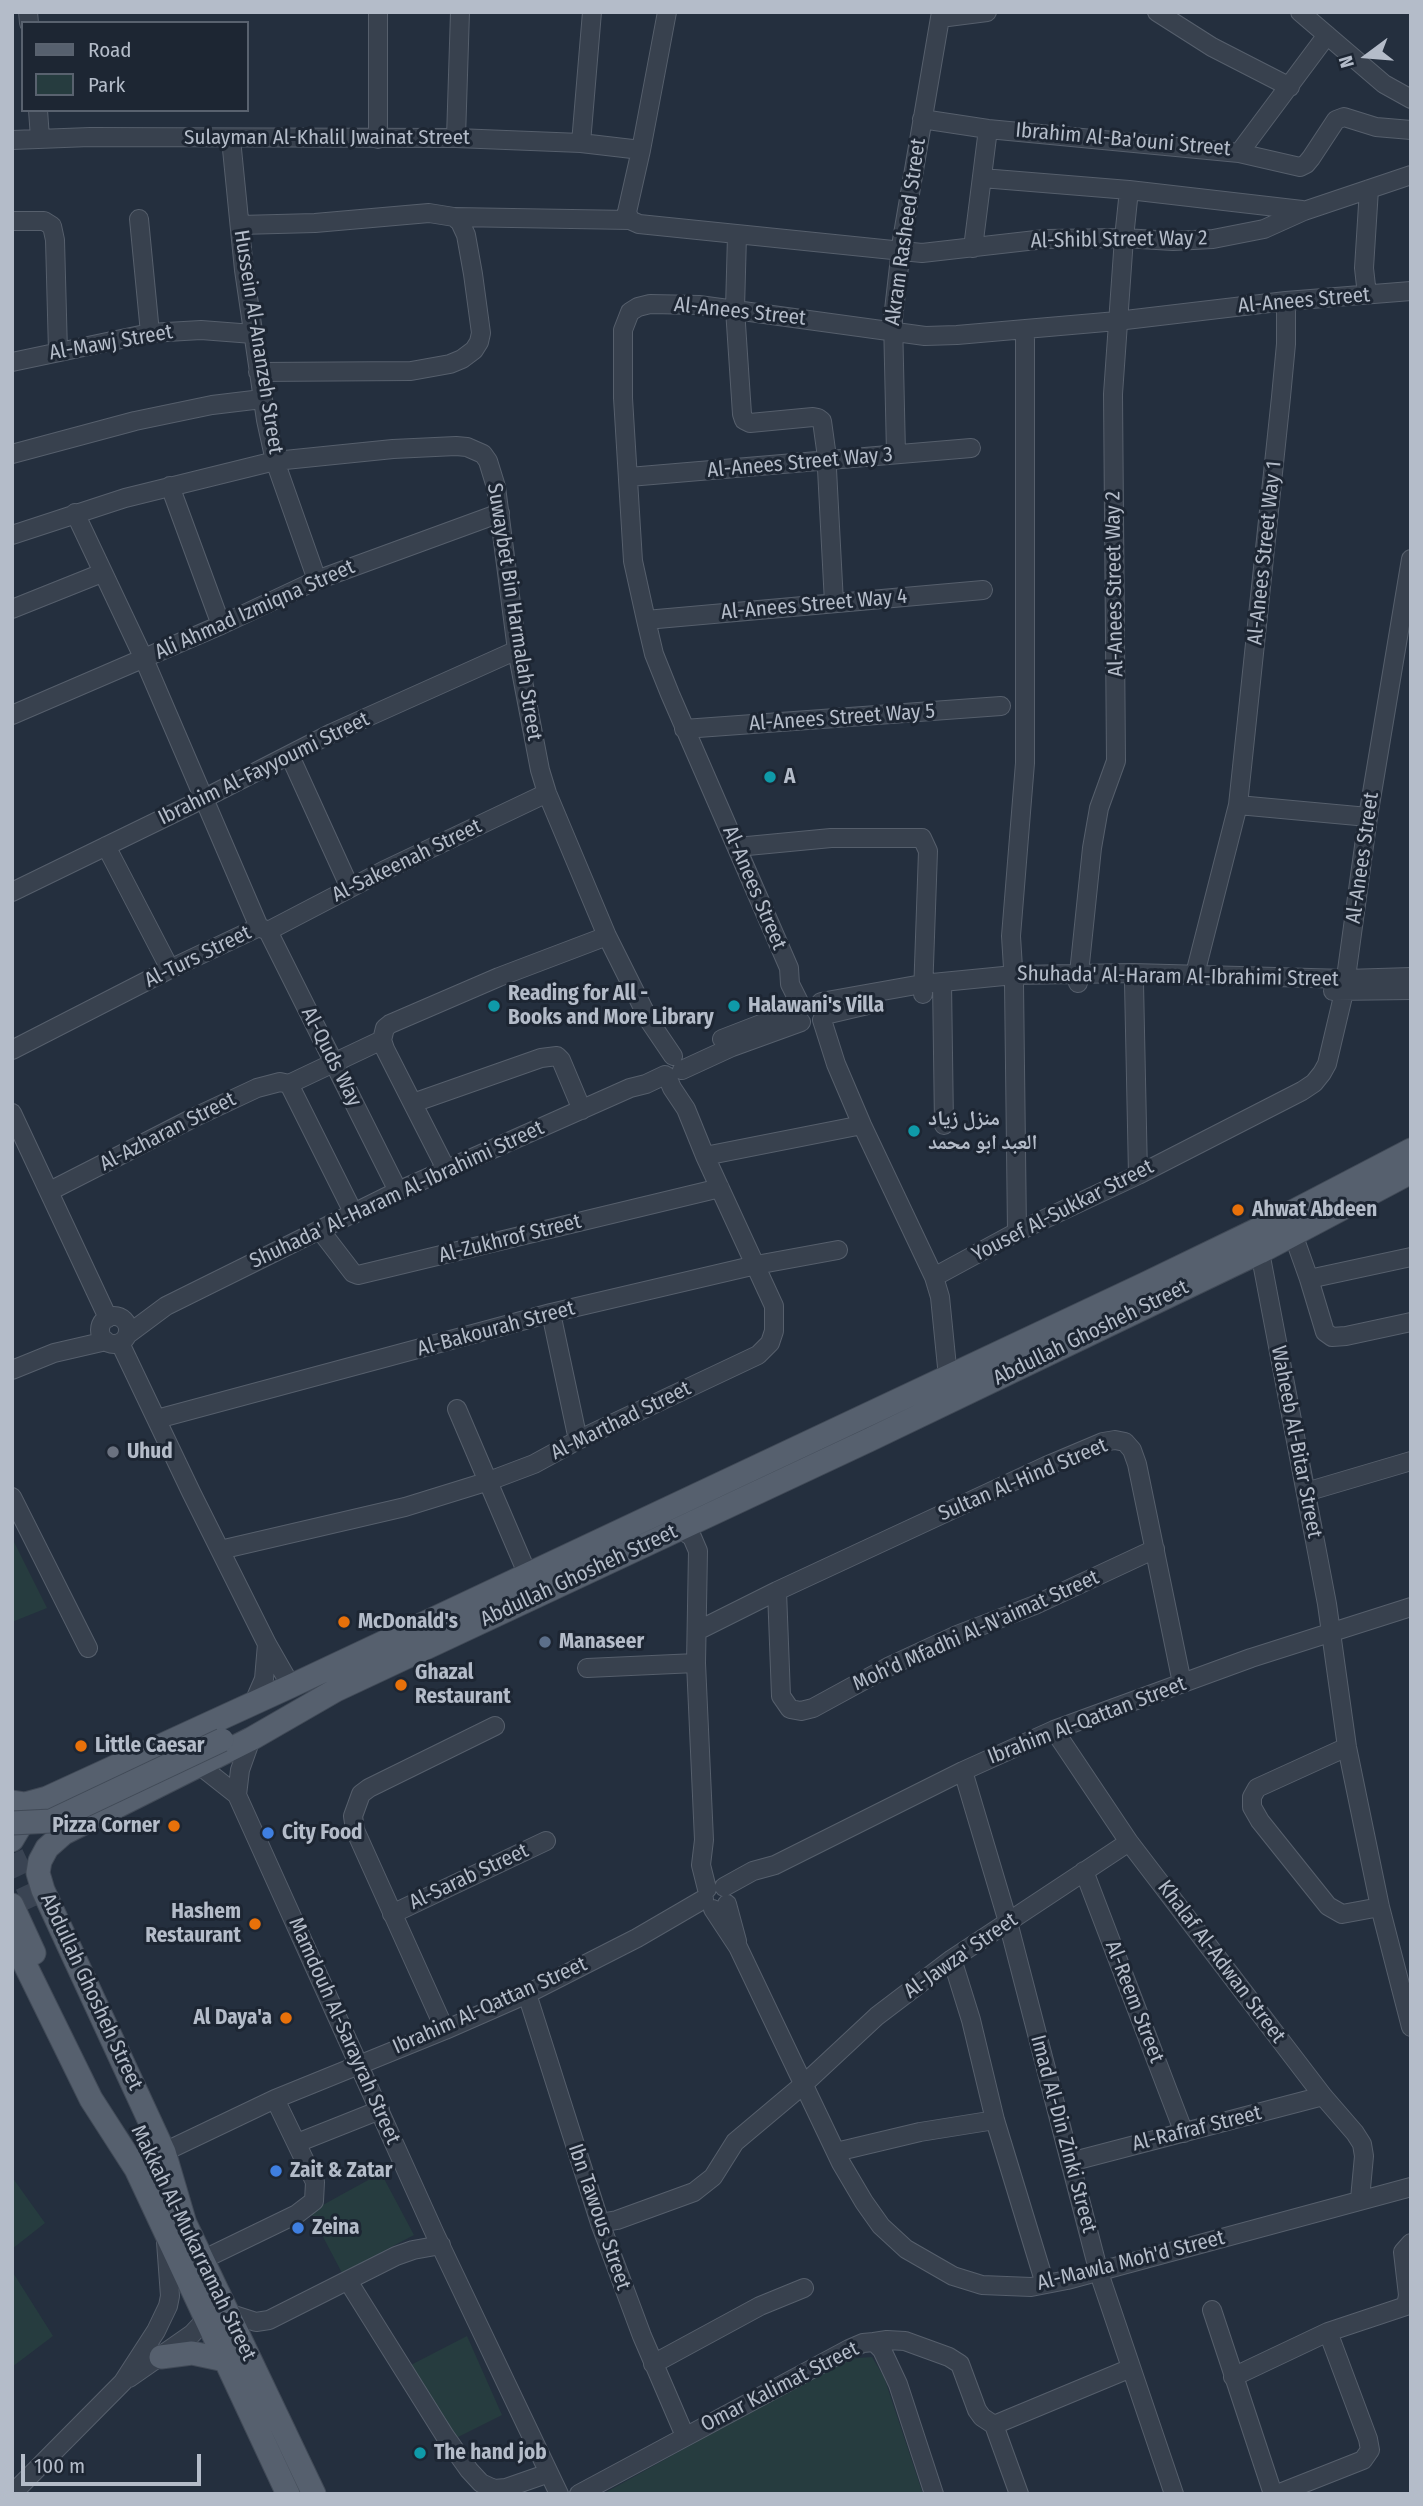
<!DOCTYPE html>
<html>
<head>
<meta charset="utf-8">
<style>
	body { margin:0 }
	#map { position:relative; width:1423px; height:2506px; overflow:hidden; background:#242f3e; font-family:"Fira Sans Condensed",sans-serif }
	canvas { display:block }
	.frame { position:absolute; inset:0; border:14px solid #b4bcc9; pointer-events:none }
	.legend { position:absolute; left:21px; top:21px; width:228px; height:91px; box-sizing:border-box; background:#1d2633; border:2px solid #59626f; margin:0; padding:9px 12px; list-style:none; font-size:21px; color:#b4bcc9 }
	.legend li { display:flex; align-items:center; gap:14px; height:35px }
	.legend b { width:35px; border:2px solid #59626f }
	.north { position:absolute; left:1332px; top:21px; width:70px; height:70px; -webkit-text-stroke:5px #1d2633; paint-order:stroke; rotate:254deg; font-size:19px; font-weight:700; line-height:28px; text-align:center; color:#b4bcc9 }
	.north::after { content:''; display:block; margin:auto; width:24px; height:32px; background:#b4bcc9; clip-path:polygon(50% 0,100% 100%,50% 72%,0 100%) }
	.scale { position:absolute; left:21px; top:2454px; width:180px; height:32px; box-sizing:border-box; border:4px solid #b4bcc9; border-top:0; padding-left:9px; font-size:21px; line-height:24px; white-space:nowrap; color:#b4bcc9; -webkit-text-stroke:5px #1d2633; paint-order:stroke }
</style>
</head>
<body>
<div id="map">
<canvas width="1423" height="2506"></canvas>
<div class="frame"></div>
<ul class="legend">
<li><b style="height:9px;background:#56606e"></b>Road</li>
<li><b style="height:19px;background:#263c3f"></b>Park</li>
</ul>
<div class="north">N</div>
<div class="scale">100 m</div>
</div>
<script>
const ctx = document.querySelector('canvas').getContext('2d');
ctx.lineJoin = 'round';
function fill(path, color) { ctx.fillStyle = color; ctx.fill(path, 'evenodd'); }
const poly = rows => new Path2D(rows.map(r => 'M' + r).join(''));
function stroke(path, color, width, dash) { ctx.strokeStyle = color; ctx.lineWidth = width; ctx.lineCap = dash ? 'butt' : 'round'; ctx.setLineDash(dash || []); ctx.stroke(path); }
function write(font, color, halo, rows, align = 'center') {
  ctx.font = font + ' "Fira Sans Condensed","Noto Naskh Arabic",sans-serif'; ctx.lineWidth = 6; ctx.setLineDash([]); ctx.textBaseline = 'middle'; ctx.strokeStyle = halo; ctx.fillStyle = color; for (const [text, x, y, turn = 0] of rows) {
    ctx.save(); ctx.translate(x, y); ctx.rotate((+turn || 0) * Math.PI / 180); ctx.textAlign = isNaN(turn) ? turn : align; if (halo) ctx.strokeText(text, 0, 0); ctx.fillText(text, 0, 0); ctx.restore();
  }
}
const green = poly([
	[12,1538,47,1608,12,1622],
	[381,2173,414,2235,342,2273,310,2212],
	[12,2177,45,2223,12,2249],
	[12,2271,53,2336,12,2367],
	[467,2336,502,2415,450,2441,405,2368],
	[872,2357,884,2377,923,2494,603,2494,845,2359]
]);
const majorTunnel = poly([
	[12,1854,40,1914]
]);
const minor = poly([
	[28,12,29,23],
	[378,12,378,139],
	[1157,12,1212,47,1290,87],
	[1300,12,1384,84,1411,99],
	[940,18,987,12],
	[38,110,40,138],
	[922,119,988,129,1239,153,1327,35],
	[456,138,460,12],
	[231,139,244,270,266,420,275,461,317,580],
	[12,140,90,137,456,138,581,143,641,150],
	[581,143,592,12],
	[1239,153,1300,167,1306,164,1311,158,1336,120,1344,117,1376,127,1411,130],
	[982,178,1129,190,1302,210],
	[139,219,150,333],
	[630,220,627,212,641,150,667,12],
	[12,221,44,221,52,226,55,240,58,352],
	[240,225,315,223,429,213,454,217,630,220,639,224,922,253,1045,239,1124,238,1173,241,1213,239,1264,229,1304,211,1411,175],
	[737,235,735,309,742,414,744,420,750,423,813,417,818,418,822,421,826,450,834,603],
	[973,248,988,129],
	[1367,295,1364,268,1369,189],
	[12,362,150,333,201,330,253,334],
	[258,372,411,371,450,364,462,359,474,350,479,342,481,333,473,274,466,235,460,222,454,217],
	[12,454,135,421,212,405,262,399],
	[896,454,893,319,902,240,941,12],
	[629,477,971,448],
	[170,486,221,625],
	[75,513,144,659,259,927],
	[12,535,125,498,275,461,393,449,456,446,467,447,483,454,488,461,496,487,517,650,540,770,547,793,607,936,650,1022,673,1056],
	[12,609,102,573],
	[646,620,983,590],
	[12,715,221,625,317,580,500,513],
	[684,729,1001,706],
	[290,756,350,888],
	[1238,805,1368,817],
	[106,846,170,969],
	[737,847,831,838,922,838,928,851,923,994],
	[12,892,203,799,332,733,517,650],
	[259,927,268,931,398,1191],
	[268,931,383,871,547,793],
	[1195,974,1238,805,1281,397,1286,344,1286,301],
	[942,982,944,1125],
	[1078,983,1092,848,1099,808,1116,761,1113,394,1124,238,1129,190],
	[1134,983,1138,1175],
	[1333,991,1411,990],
	[821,1002,922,984,1014,975,1133,973,1346,979,1411,977],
	[800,1004,790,984,789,968,670,694,654,654,646,620,633,561,623,398,623,330,630,312,638,307,650,304,699,305,925,336,957,335,1117,321,1286,301,1411,291],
	[825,1015,872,1004],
	[822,1020,836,1064,862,1125,934,1277,940,1297,948,1377],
	[722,1039,797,1010],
	[12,1050,170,969,259,927],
	[682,1070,732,1047,801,1022],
	[289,1084,354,1214],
	[413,1103,541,1058,557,1056,561,1060,582,1110],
	[12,1113,108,1318],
	[705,1156,862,1125],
	[446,1169,385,1049,382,1040,385,1028,390,1024,499,977,607,936],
	[50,1191,193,1118,257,1088,280,1082,289,1084,382,1040],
	[320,1230,353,1273,358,1275,720,1188],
	[1017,1232,1014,984,1011,936,1025,763,1025,329],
	[1293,1234,1309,1279],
	[1260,1252,1327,1604,1347,1747,1380,1907,1411,2027],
	[1411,1257,1309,1279,1325,1332,1332,1337,1346,1336,1411,1322],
	[934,1277,1017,1232,1138,1175,1302,1091,1314,1083,1322,1073,1327,1064,1344,992,1368,817,1411,559],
	[551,1313,578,1440],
	'100 1330a14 14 0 1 1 28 0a14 14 0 1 1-28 0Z',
	[127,1335,166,1306,398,1191,630,1088,646,1084,665,1075],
	[120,1343,191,1492,267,1644,291,1686],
	[12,1370,54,1353,106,1341],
	[457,1409,527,1573],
	[157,1419,551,1313,756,1265,838,1250],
	[1306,1492,1411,1461],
	[12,1497,88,1648],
	[680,1529,692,1537,698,1551,696,1663,704,1840,701,1865,707,1889],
	[220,1550,405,1507,489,1481,534,1464,578,1440,758,1355,770,1343,774,1331,774,1306,705,1156,686,1109,672,1088,667,1076],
	[777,1591,781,1696,790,1709,801,1711,813,1708,890,1666,957,1635,1035,1605,1155,1549],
	[697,1631,777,1591,1046,1466,1103,1442,1115,1440,1125,1442,1132,1450,1137,1464,1182,1683],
	[587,1668,696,1663],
	[254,1702,264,1679,267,1644],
	[1054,1730,1129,1842,1323,2096,1355,2133,1362,2144,1364,2156,1360,2199],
	[1347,1747,1257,1788,1252,1797,1252,1807,1260,1821,1328,1906,1342,1914,1380,1907],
	[199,1765,237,1795,435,2234,559,2494],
	[963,1771,1008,1922,1099,2273,1174,2494],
	[237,1795,240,1770,251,1739],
	[1084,1871,1184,2133],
	[724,1887,753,1871,775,1865,963,1771,1054,1730,1251,1658,1411,1607],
	[727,1904,737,1941],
	[713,1909,738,1947,841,2163,864,2202,881,2226,906,2249,953,2276,982,2285,1031,2287,1067,2280,1411,2187],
	[392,1914,546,1841],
	[952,1959,971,2020,995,2120,1045,2284],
	[527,1994,600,2223,642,2336,685,2436],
	[445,2030,355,1830,353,1816,361,1794,369,1788,495,1726],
	[297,2143,380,2110],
	[164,2152,275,2099,445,2030,527,1994,637,1938,704,1899],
	[836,2152,920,2132,995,2120],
	[1070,2162,1323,2096],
	[600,2223,617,2220,694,2192,713,2177,735,2142,804,2084,877,2016,952,1959,1129,1842],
	[202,2260,297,2214,314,2201,315,2182,275,2099],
	[348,2281,445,2436,469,2470,481,2483,494,2489,506,2488,549,2473],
	[1212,2310,1273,2494],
	[228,2313,256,2322,269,2320,396,2256,413,2250,441,2245],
	[874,2342,887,2340,905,2341,949,2357,960,2364,977,2410,982,2417,994,2425],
	[653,2364,760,2306,804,2288],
	[1233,2377,1328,2332,1406,2306,1408,2295,1403,2252,1411,2243],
	[129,2378,192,2334,206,2319,212,2310],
	[12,2494,123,2382,156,2331,168,2306,170,2296,166,2242],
	[579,2494,849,2349,863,2343,874,2342,882,2350,898,2384,934,2494],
	[1019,2494,994,2425,1131,2368],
	[1277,2494,1363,2460,1370,2450,1368,2439,1328,2332]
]);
const major = poly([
	[12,1802,25,1804,47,1798,291,1686,1145,1284,1271,1223,1411,1150],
	[12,1840,28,1813,34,1809],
	[12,1905,34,1953],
	[12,1938,91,2099,136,2169,288,2494],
	[181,2215,314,2494],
	[186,2227,164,2152,43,1890,38,1873,40,1861,47,1848,64,1833,251,1739,336,1690,869,1440,1260,1252,1411,1172],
	[161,2357,192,2353,225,2360]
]);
const majorBridge = poly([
	[12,1823,51,1821,222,1740]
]);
const markers = [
	[770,777,7,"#0f9aa8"],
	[494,1006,7,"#0f9aa8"],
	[734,1006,7,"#0f9aa8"],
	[914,1131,7,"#0f9aa8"],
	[1238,1210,7,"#e8710a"],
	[113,1452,7,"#6b7280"],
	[344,1622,7,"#e8710a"],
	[545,1642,7,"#5c6f8a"],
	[401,1685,7,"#e8710a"],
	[81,1746,7,"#e8710a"],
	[174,1826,7,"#e8710a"],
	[268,1833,7,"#3f7fe0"],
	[255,1924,7,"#e8710a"],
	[286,2018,7,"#e8710a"],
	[276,2171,7,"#3f7fe0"],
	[298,2228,7,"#3f7fe0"],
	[420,2453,7,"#0f9aa8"]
];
const streetNames = [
	["Sulayman Al-Khalil Jwainat Street",327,138],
	["Ibrahim Al-Ba'ouni Street",1123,140,5],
	["Akram Rasheed Street",906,232,-82],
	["Al-Shibl Street Way 2",1119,240,-1],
	["Al-Anees Street",1304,301,-5],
	["Al-Anees Street",740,312,6],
	["Hussein Al-Ananzeh Street",258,342,81],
	["Al-Mawj Street",111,343,-10],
	["Al-Anees Street Way 3",800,463,-5],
	["Al-Anees Street Way 1",1265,553,-84],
	["Al-Anees Street Way 2",1115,584,-91],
	["Al-Anees Street Way 4",814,605,-5],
	["Ali Ahmad Izmiqna Street",255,610,-24],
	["Suwaybet Bin Harmalah Street",514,612,81],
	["Al-Anees Street Way 5",842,718,-4],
	["Ibrahim Al-Fayyoumi Street",264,769,-26],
	["Al-Anees Street",1363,858,-82],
	["Al-Sakeenah Street",407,861,-26],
	["Al-Anees Street",754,888,67],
	["Al-Turs Street",198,957,-26],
	["Shuhada' Al-Haram Al-Ibrahimi Street",1178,977,1],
	["Al-Quds Way",331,1057,63],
	["Al-Azharan Street",168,1132,-27],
	["Shuhada' Al-Haram Al-Ibrahimi Street",397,1195,-25],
	["Yousef Al-Sukkar Street",1063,1211,-27],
	["Al-Zukhrof Street",510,1239,-14],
	["Al-Bakourah Street",496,1329,-15],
	["Abdullah Ghosheh Street",1091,1333,-26],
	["Al-Marthad Street",621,1421,-26],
	["Waheeb Al-Bitar Street",1296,1442,79],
	["Sultan Al-Hind Street",1023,1480,-23],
	["Abdullah Ghosheh Street",579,1576,-25],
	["Moh'd Mfadhi Al-N'aimat Street",976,1631,-24],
	["Ibrahim Al-Qattan Street",1087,1721,-21],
	["Al-Sarab Street",469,1877,-25],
	["Al-Jawza' Street",961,1956,-35],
	["Khalaf Al-Adwan Street",1221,1962,53],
	["Abdullah Ghosheh Street",91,1992,65],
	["Al-Reem Street",1134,2002,69],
	["Ibrahim Al-Qattan Street",490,2006,-24],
	["Mamdouh Al-Sarayrah Street",344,2031,66],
	["Al-Rafraf Street",1197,2129,-14],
	["Imad Al-Din Zinki Street",1063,2134,75],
	["Ibn Tawous Street",599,2217,71],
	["Makkah Al-Mukarramah Street",193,2243,64],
	["Al-Mawla Moh'd Street",1131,2261,-14],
	["Omar Kalimat Street",780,2387,-27]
];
const poiNames = [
	["A",784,777],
	["Reading for All -",508,994],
	["Books and More Library",508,1018],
	["Halawani's Villa",748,1006],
	["منزل زياد",928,1119],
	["العبد ابو محمد",928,1143],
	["Ahwat Abdeen",1252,1210],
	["Uhud",127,1452],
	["McDonald's",358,1622],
	["Manaseer",559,1642],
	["Ghazal",415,1673],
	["Restaurant",415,1697],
	["Little Caesar",95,1746],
	["Pizza Corner",160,1826,"right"],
	["City Food",282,1833],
	["Hashem",241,1912,"right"],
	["Restaurant",241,1936,"right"],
	["Al Daya'a",272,2018,"right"],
	["Zait & Zatar",290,2171],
	["Zeina",312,2228],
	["The hand job",434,2453]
];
fill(green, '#263c3f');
stroke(majorTunnel, '#3a4453', 23, [23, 11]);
stroke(minor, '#565f6c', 20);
stroke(major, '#414a57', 25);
stroke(minor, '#38414e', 18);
stroke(major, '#56606e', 23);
stroke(majorBridge, '#414a57', 25, []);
stroke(majorBridge, '#56606e', 23);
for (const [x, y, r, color] of markers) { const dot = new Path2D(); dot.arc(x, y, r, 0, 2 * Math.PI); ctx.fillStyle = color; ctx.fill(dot); stroke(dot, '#1d2633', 2.5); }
write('21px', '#b4bcc9', '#1d2633', streetNames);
write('bold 21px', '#b4bcc9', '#1d2633', poiNames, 'left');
</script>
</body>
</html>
